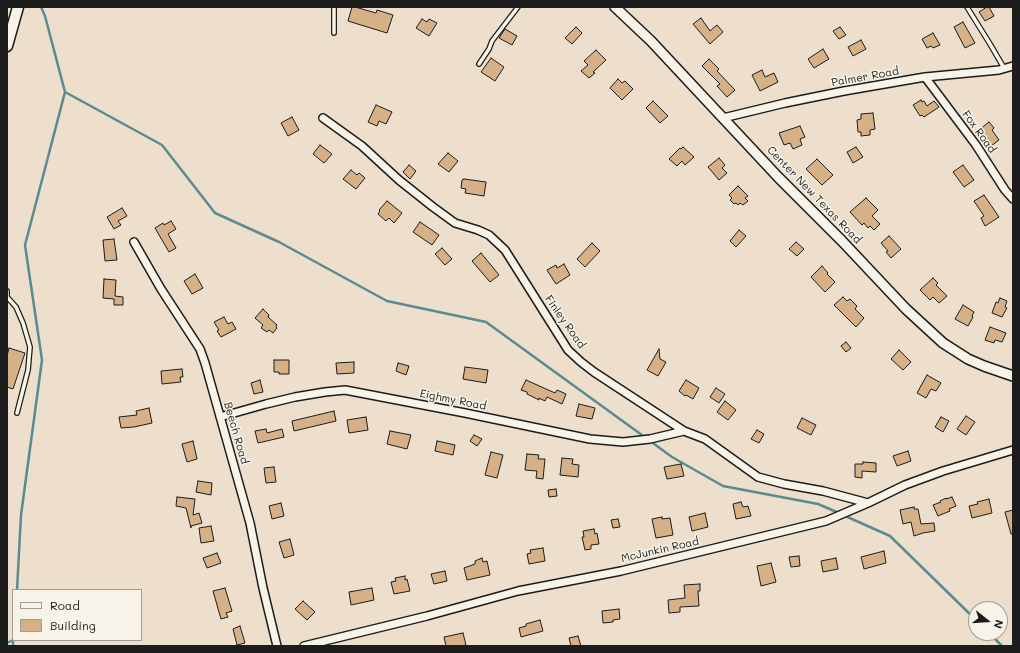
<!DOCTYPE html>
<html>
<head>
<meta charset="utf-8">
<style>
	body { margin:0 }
	#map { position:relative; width:1020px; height:653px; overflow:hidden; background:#eddfcb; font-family:Mali,sans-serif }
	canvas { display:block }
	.frame { position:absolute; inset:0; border:8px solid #1c1c1c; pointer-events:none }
	.legend { position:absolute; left:12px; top:589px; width:130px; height:52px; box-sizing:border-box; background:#f7f3e8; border:1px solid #9f9d96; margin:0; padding:5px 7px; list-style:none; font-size:12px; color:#1c1c1c }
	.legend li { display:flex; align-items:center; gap:8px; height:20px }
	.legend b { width:20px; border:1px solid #9f9d96 }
	.north { position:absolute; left:968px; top:601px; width:40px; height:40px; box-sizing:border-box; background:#f7f3e8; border:1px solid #9f9d96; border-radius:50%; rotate:107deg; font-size:11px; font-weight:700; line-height:16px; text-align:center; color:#1c1c1c }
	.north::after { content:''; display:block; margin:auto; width:14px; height:18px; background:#1c1c1c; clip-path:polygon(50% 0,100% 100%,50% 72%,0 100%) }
</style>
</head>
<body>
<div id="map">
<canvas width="1020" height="653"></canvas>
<div class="frame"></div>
<ul class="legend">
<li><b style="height:5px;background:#f7f3e8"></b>Road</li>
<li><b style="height:11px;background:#d6b188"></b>Building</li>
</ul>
<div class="north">N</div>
</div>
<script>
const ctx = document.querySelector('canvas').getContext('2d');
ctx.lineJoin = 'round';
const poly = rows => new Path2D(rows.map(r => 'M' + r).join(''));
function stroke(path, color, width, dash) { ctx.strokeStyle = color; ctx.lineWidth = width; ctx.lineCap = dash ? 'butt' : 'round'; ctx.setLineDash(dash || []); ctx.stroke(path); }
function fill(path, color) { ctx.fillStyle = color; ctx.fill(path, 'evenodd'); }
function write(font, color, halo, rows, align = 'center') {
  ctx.font = font + ' Mali,sans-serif'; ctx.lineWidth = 3; ctx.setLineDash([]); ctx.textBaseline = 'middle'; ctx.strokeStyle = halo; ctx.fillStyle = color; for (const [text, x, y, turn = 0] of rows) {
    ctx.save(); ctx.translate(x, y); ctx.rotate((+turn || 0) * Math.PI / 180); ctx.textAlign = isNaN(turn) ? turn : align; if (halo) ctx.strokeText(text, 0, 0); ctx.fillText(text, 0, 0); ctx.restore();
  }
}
const stream = poly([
	[65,92,162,145,215,213,279,242,387,301,486,322,646,438],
	[650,441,672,457,723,486,818,504,839,513],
	[843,515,890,536,976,620],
	[17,590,21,515,42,360,25,245,65,92,45,16,41,7],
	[989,633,1002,646],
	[7,643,13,640],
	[13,646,13,640]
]);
const building = poly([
	[352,7,355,7,376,13,377,10,393,15,387,33,348,21,352,7],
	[987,7,989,7,994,16,985,21,979,12,987,7],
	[701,18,710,31,717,25,723,32,710,44,693,24,701,18],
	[422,19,427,22,429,19,437,23,429,36,416,28,422,19],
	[963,22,975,43,965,48,954,27,963,22],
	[576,27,582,33,572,44,565,38,576,27],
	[840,27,846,35,839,39,833,31,840,27],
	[505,29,517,36,512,45,499,38,505,29],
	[933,33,940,45,933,48,931,46,927,48,922,39,933,33],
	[861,40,866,49,853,56,848,47,861,40],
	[823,49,829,59,814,68,808,59,823,49],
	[596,50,606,60,593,72,595,73,589,78,581,71,588,65,584,61,596,50],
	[491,58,504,67,495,81,481,72,491,58],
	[709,59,719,69,717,71,735,90,727,97,717,86,720,84,702,66,709,59],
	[762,70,765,77,774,73,778,82,760,91,752,75,762,70],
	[618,79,622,83,625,81,633,89,622,100,610,88,618,79],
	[921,100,922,102,924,101,927,106,934,101,939,107,924,117,922,115,920,116,913,105,921,100],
	[653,101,668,116,660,123,646,108,653,101],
	[376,105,392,112,386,124,379,121,377,126,368,122,376,105],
	[873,113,875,129,870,130,870,135,861,136,861,132,858,132,857,120,861,119,861,114,873,113],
	[292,117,299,130,288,136,281,123,292,117],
	[989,122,994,128,992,130,999,140,991,146,979,130,989,122],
	[800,126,805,137,800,139,802,145,793,149,790,143,784,145,779,133,800,126],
	[320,145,332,154,324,163,313,154,320,145],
	[683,147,694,157,685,165,682,161,677,166,669,159,680,148,681,149,683,147],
	[856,147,863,157,853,163,847,152,856,147],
	[448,153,458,161,449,172,438,164,448,153],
	[719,158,725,165,722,168,727,173,719,180,708,167,719,158],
	[817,159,833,175,822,185,806,169,817,159],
	[409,165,416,171,410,179,403,172,409,165],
	[963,165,974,180,964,187,953,172,963,165],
	[351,170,357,175,359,173,365,178,356,189,343,179,351,170],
	[464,179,486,182,484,196,465,193,466,189,461,188,462,180,464,179],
	[738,186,748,196,745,198,748,201,743,205,740,203,738,205,736,203,734,204,730,200,732,198,729,195,738,186],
	[984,195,999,217,985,226,981,218,984,216,974,201,984,195],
	[866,198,878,210,872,216,880,224,874,230,870,226,868,228,864,223,862,225,850,212,866,198],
	[387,201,402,213,394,223,389,218,386,221,378,214,380,211,379,210,387,201],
	[122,208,127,216,118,221,121,225,114,229,107,217,122,208],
	[171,221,176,229,168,234,176,248,169,252,155,228,163,223,164,225,171,221],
	[420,222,439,235,432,245,413,232,420,222],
	[739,230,746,236,736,247,730,241,739,230],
	[889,236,901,249,891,258,886,252,888,251,881,243,889,236],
	[114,239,117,260,105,261,103,240,114,239],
	[796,242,804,249,797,256,789,249,796,242],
	[592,243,600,251,585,267,577,259,592,243],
	[442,248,452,259,445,265,435,254,442,248],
	[481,253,499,275,490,282,472,261,481,253],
	[564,264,570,275,556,284,547,270,556,265,557,268,564,264],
	[822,266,828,273,827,274,835,282,825,292,811,277,822,266],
	[195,274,203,288,192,294,184,281,195,274],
	[933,278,938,283,936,285,947,296,939,303,933,297,930,300,920,290,933,278],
	[104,279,116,280,115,296,123,297,123,305,114,305,114,299,103,298,104,279],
	[843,297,847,301,850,299,857,306,855,309,864,318,856,327,834,305,843,297],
	[1000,298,1007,301,1005,307,1007,308,1002,317,992,313,996,302,998,303,1000,298],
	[963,305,974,312,972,316,973,317,968,326,955,319,963,305],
	[263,309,269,315,268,317,277,325,276,327,277,328,273,333,269,330,267,332,261,328,263,325,255,318,263,309],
	[224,317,228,324,232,322,236,329,221,337,217,331,219,330,214,322,224,317],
	[990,327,1006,333,1002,342,995,340,994,343,985,340,990,327],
	[846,342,851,348,846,352,841,346,846,342],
	[9,348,25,353,13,389,7,387,7,356,9,348],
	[659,349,660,359,666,362,658,376,647,370,659,349],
	[899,350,911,362,903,370,891,359,899,350],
	[274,360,289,360,289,374,279,374,279,372,274,372,274,360],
	[354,362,354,373,337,374,336,363,354,362],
	[398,363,409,366,406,375,396,371,398,363],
	[465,367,488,370,486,383,463,379,465,367],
	[182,369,183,377,180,377,181,382,162,384,161,371,182,369],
	[927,375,941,383,936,391,931,389,926,398,917,393,927,375],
	[260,380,263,392,254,394,251,383,260,380],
	[526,380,555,393,557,390,566,394,562,404,547,397,545,401,539,398,539,400,527,394,527,392,521,390,526,380],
	[686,380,699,388,693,399,686,395,685,396,679,391,686,380],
	[716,388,725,394,719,403,710,397,716,388],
	[725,401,736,410,728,420,717,412,725,401],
	[579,404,595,408,592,419,576,416,579,404],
	[149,408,152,423,134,427,121,428,119,417,137,415,136,411,149,408],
	[334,411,336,421,294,431,292,421,334,411],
	[966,416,975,422,966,435,957,429,966,416],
	[366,417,368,430,349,433,347,420,366,417],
	[941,417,949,421,943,432,935,427,941,417],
	[802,418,816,425,811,435,797,428,802,418],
	[266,429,267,433,282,429,284,437,258,443,255,431,266,429],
	[757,430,764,434,759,443,751,439,757,430],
	[390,431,411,435,407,449,387,444,390,431],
	[474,435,482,439,477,446,470,441,474,435],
	[193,441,197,459,187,462,182,444,193,441],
	[437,441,455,445,453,455,435,451,437,441],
	[908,451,911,461,897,466,893,456,908,451],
	[491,452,503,455,497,478,485,475,491,452],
	[527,454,539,455,538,459,545,459,543,479,536,478,537,471,525,470,527,454],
	[562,458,573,459,572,464,579,465,578,477,560,475,562,458],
	[863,462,876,463,876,472,862,471,862,478,855,477,855,464,863,464,863,462],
	[681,464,684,476,667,479,664,467,681,464],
	[274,467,276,482,266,483,264,468,274,467],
	[198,481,212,483,211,495,196,492,198,481],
	[556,489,557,496,549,497,548,490,556,489],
	[177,497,195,499,193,515,199,513,202,523,191,526,191,528,186,508,176,506,177,497],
	[952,497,956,506,949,509,950,511,938,516,933,505,941,502,940,501,946,498,946,499,952,497],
	[989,499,992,513,972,518,969,506,978,504,977,502,989,499],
	[741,502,743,507,748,506,751,516,736,519,733,504,741,502],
	[281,503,284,516,272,519,269,506,281,503],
	[914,507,914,509,918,509,921,524,934,523,935,531,923,533,914,536,911,522,903,524,900,510,914,507],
	[1013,510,1013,534,1011,534,1005,512,1013,510],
	[705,513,708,527,692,531,689,517,705,513],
	[662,517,662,519,670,518,673,535,656,538,652,519,662,517],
	[618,519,620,527,613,528,611,520,618,519],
	[211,526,214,541,201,543,199,528,211,526],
	[594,529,595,534,597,533,599,544,591,545,591,549,585,550,582,537,584,537,583,531,594,529],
	[290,539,294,555,284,558,279,542,290,539],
	[543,548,545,561,529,564,527,554,531,553,530,550,543,548],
	[884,551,886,563,864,569,861,557,884,551],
	[217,553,221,563,207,568,203,558,217,553],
	[799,556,800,566,791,567,789,557,799,556],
	[482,558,483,562,487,561,490,575,467,580,464,568,475,564,475,561,482,558],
	[836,558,838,569,823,572,821,561,836,558],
	[771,563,776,582,761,586,757,566,771,563],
	[445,571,447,581,434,584,431,574,445,571],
	[405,576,405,580,407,579,410,591,394,594,391,582,396,581,395,578,405,576],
	[700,584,700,591,698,591,699,606,680,607,680,612,669,613,668,600,685,598,684,585,700,584],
	[225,588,232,611,226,613,228,617,221,619,213,591,225,588],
	[372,588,374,600,351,605,349,592,372,588],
	[303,601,315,612,307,620,295,609,303,601],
	[619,609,620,619,613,620,613,622,603,623,602,611,619,609],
	[540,620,543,631,521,637,519,628,526,626,526,624,540,620],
	[240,626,245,643,237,645,233,629,240,626],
	[463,633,466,645,460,646,446,646,444,637,463,633],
	[578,636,581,646,571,646,569,638,578,636]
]);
const service = poly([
	[334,7,334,33],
	[967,7,990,44,1004,68],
	[479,64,489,49,492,41,518,7],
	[7,291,7,297,16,307,23,323,30,347,28,370,17,413]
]);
const minor = poly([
	[925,77,976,145,1005,190,1013,199],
	[323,118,362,146,399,180,433,207,455,223,478,230,489,235,505,250,568,350,581,362,594,372,684,431,705,439,758,477,784,484,823,491,868,503],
	[723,118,785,103,844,91,925,77,999,70,1013,66],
	[134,242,161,289,200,349,205,363,250,523,263,588,277,646],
	[220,417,266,404,295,397,325,392,345,390,465,413,590,439,623,442,650,439,684,431],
	[304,646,427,616,518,591,621,571,826,521,868,503,905,485,943,471,1013,450]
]);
const tertiary = poly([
	[615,7,651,41,778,177,842,241,906,309,943,343,968,359,984,366,1013,376]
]);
const secondary = poly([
	[7,46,18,7]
]);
const streetNames = [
	["Palmer Road",865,77,-10],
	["Fox Road",979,132,54],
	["Center New Texas Road",814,195,46],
	["Finley Road",565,322,55],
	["Eighmy Road",453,400,11],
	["Beech Road",236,433,74],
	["McJunkin Road",660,550,-13]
];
stroke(stream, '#5a8b90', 2.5);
fill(building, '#d6b188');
stroke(building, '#1c1c1c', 1);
stroke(service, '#1c1c1c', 6);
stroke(minor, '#1c1c1c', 10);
stroke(tertiary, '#1c1c1c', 12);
stroke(secondary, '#1c1c1c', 13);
stroke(service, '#f7f3e8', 3.5);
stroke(minor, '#f7f3e8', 7);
stroke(tertiary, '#f7f3e8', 9);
stroke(secondary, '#f7f3e8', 10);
write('11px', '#1c1c1c', '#f7f3e8', streetNames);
</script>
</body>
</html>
